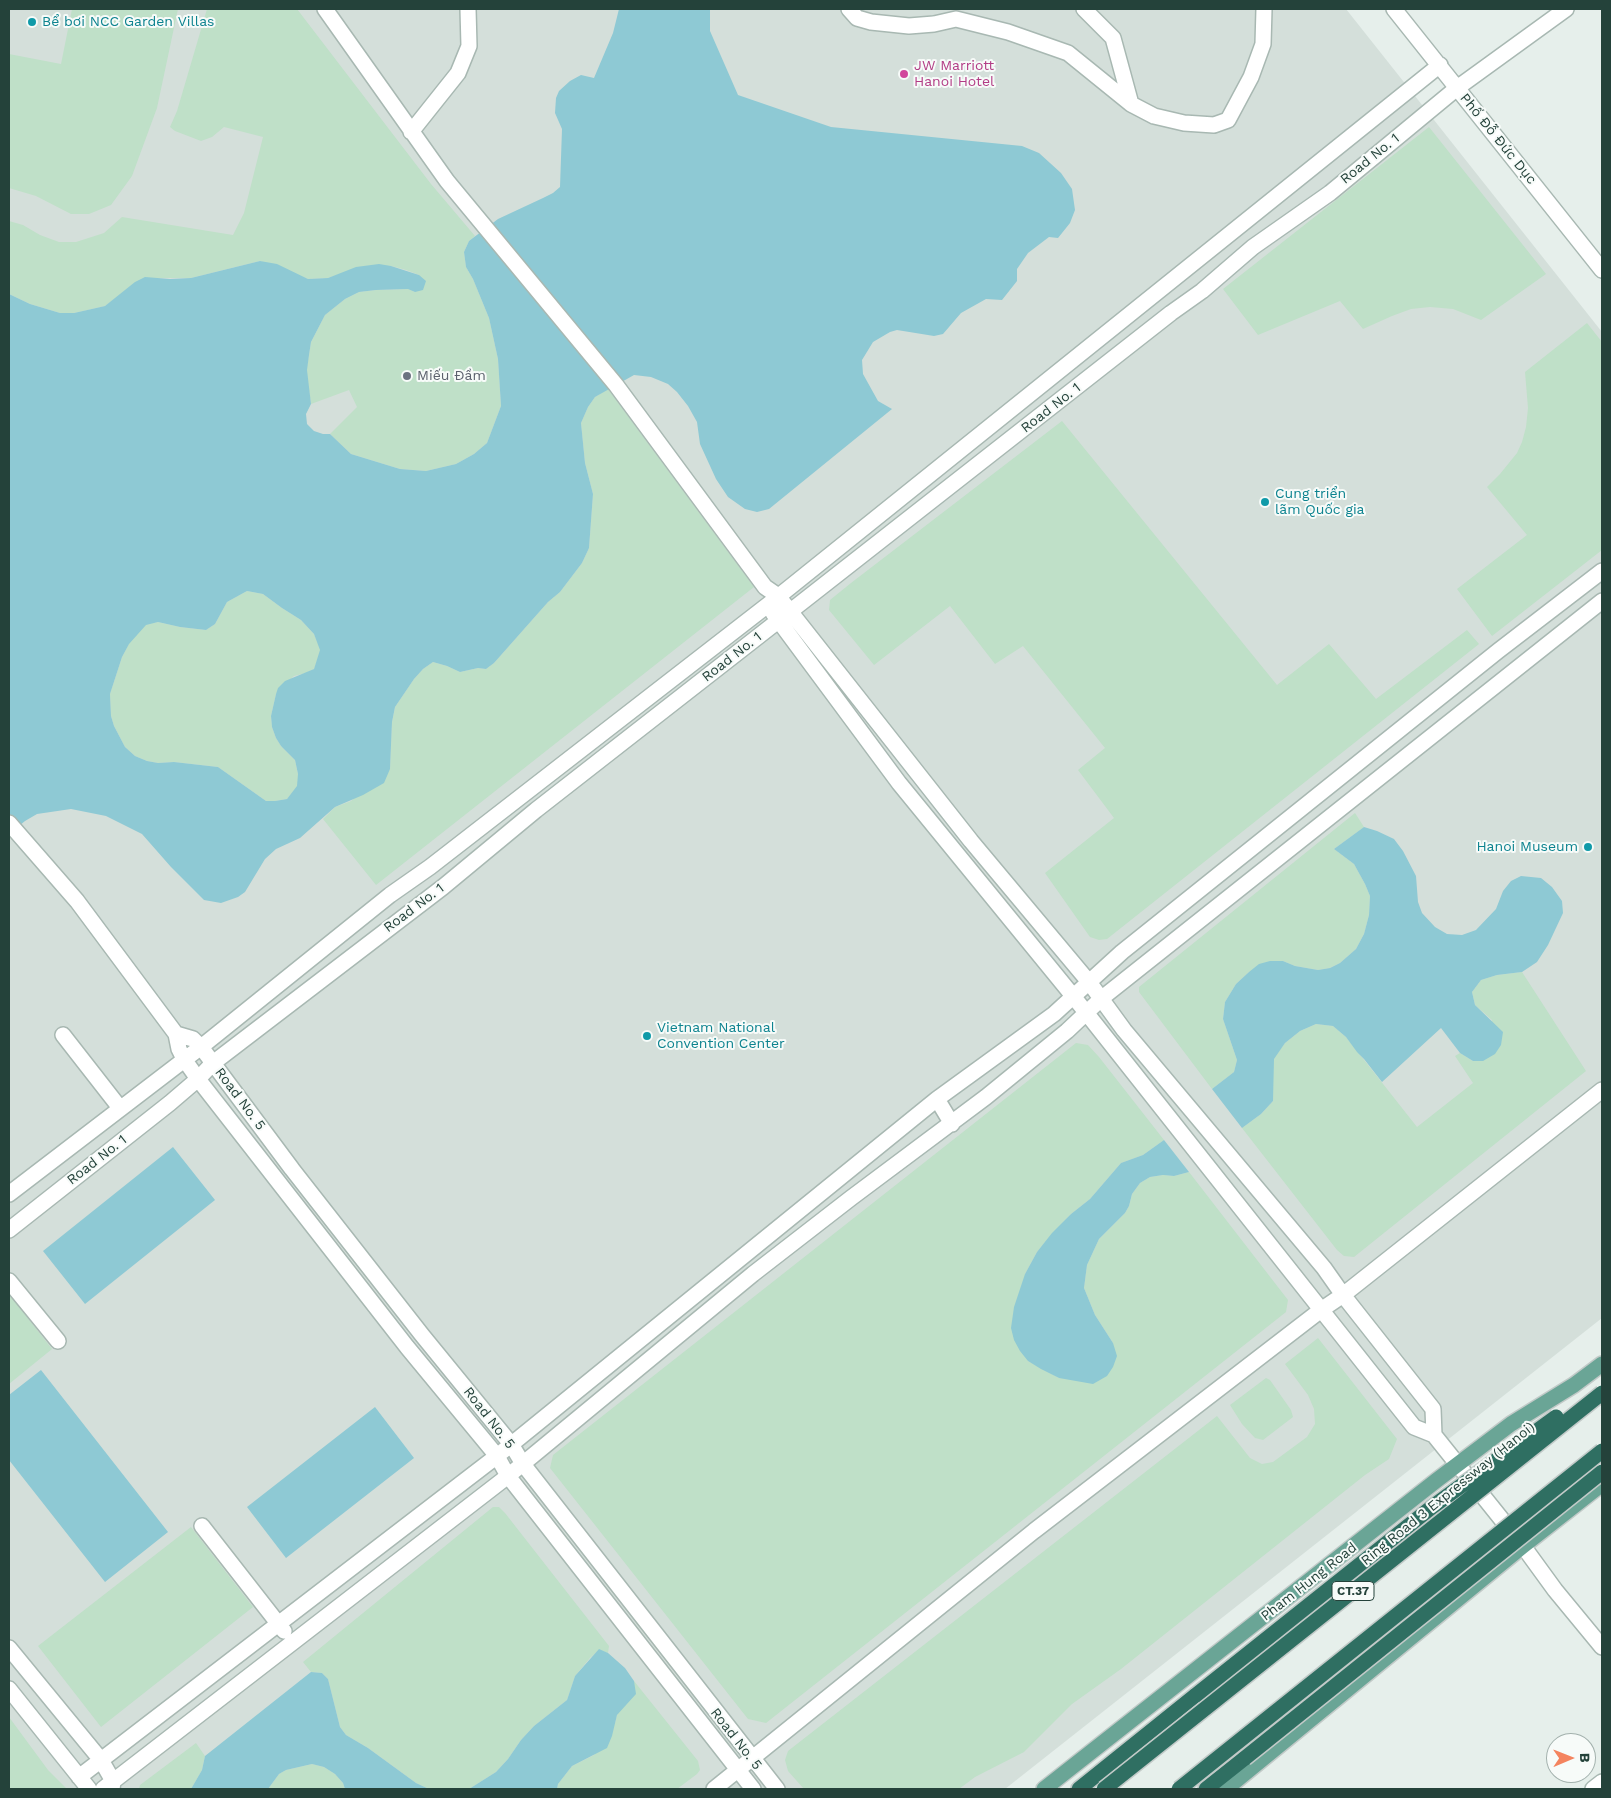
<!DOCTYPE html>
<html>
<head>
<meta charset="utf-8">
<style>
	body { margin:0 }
	#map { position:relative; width:1611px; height:1798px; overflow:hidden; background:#e6efeb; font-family:"Work Sans",sans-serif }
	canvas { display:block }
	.frame { position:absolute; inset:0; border:10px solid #24423a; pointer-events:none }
	.north { position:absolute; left:1546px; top:1733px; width:50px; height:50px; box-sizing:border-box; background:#f7fbf9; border:1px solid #a3b1ad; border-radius:50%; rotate:89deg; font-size:14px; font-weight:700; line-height:20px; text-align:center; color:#24423a }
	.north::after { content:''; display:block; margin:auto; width:18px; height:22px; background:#f4845f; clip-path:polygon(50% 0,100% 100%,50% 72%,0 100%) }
</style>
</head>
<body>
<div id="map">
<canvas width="1611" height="1798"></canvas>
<div class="frame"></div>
<div class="north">B</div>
</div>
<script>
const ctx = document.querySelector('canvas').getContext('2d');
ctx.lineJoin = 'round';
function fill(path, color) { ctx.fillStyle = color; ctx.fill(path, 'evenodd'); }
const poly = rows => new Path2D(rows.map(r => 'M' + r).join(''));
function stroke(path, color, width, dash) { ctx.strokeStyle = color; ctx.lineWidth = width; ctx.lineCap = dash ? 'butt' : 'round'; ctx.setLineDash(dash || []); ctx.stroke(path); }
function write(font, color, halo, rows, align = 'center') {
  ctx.font = font + ' "Work Sans",sans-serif'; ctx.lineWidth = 4; ctx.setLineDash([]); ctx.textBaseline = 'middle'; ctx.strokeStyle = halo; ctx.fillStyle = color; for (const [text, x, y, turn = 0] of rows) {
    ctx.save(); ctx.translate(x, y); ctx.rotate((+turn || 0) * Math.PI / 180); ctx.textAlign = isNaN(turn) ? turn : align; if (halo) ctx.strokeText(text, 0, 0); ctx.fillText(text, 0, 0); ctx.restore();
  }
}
const built = poly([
	[9,9,1346,9,1602,332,1602,1318,1005,1789,10,1789]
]);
const green = poly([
	[72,9,178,9,157,108,132,176,111,205,89,214,71,214,36,196,9,188,9,54,61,64],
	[207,9,297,9,431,184,475,236,469,241,464,252,466,267,473,279,489,318,498,359,501,406,487,443,474,454,456,464,426,471,400,469,351,454,330,434,357,407,349,390,311,404,306,370,309,355,311,342,325,315,345,299,359,292,376,290,409,289,415,292,419,275,406,270,391,266,340,274,328,278,308,279,260,261,191,278,158,278,116,298,105,306,74,313,60,313,30,304,9,294,9,221,23,225,40,235,59,242,76,242,104,233,122,217,233,235,244,213,263,137,224,127,212,137,201,141,175,131,170,127,177,111],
	[1429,127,1546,274,1481,320,1453,309,1430,307,1411,309,1392,316,1363,329,1340,301,1258,335,1223,289],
	[1587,323,1602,342,1602,550,1492,636,1457,589,1527,535,1487,487,1500,474,1517,453,1522,442,1526,427,1528,408,1525,372],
	[608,389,754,587,376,885,323,819,335,807,351,801,390,769,392,722,395,707,414,679,423,669,433,662,447,666,460,672,478,668,486,669,494,663,548,602,560,592,582,563,589,548,593,494,585,463,581,423,588,407,595,397],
	[1062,421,1277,685,1329,644,1376,699,1467,630,1479,644,1107,939,1099,940,1090,937,1045,873,1114,818,1078,770,1105,748,1023,646,995,664,950,606,874,665,829,610,830,600,851,583],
	[247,591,263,594,282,608,301,620,314,634,321,650,314,669,306,673,294,676,276,694,271,716,272,727,276,738,281,746,295,760,298,774,298,786,287,799,275,801,266,801,218,767,174,762,158,763,147,761,135,756,125,747,114,726,111,716,110,694,122,657,129,643,146,624,158,622,180,627,206,630,215,624,227,602],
	[1355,813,1364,827,1334,849,1354,864,1365,884,1370,896,1369,915,1364,934,1356,949,1340,963,1330,968,1318,970,1295,966,1283,961,1249,972,1236,984,1225,1002,1223,1019,1237,1060,1234,1072,1212,1089,1139,992,1139,987],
	[1522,972,1586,1071,1354,1257,1344,1256,1337,1250,1242,1128,1261,1114,1273,1101,1273,1059,1285,1043,1300,1031,1316,1024,1333,1026,1346,1037,1417,1127,1473,1083,1455,1056,1460,1053,1473,1061,1492,1020,1475,1005,1472,992,1481,980,1497,975],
	[1076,1043,1088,1045,1099,1057,1164,1140,1143,1155,1121,1163,1090,1199,1071,1214,1053,1233,1037,1252,1025,1274,1028,1361,1059,1378,1113,1343,1095,1315,1084,1288,1087,1265,1099,1239,1125,1213,1129,1206,1132,1194,1140,1183,1150,1177,1163,1175,1174,1176,1189,1172,1288,1300,1286,1312,766,1723,748,1719,550,1468,553,1455],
	[9,1294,52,1349,9,1384],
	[1318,1338,1397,1439,1389,1459,1365,1475,1121,1669,1072,1704,1024,1752,975,1777,959,1789,804,1789,788,1771,785,1760,788,1751,1217,1416,1250,1458,1262,1464,1273,1462,1307,1437,1315,1424,1314,1409,1308,1395,1285,1364],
	[1266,1378,1270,1380,1291,1410,1293,1417,1263,1440,1255,1438,1242,1424,1230,1405],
	[493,1507,499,1507,505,1513,609,1646,608,1653,599,1650,590,1658,575,1676,567,1700,534,1726,521,1740,508,1759,496,1772,469,1789,429,1789,416,1783,368,1748,346,1735,340,1727,328,1679,322,1673,311,1672,303,1662],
	[191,1527,253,1607,101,1727,38,1646],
	[634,1681,698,1761,700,1770,697,1774,677,1789,557,1789,558,1784,572,1766,594,1755,615,1723,617,1715,634,1687],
	[9,1717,48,1770,67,1789,10,1789],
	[196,1743,205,1756,202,1770,191,1789,139,1789,140,1785],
	[312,1764,324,1767,335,1774,343,1783,345,1789,268,1789,279,1774,286,1770]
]);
const water = poly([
	[619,9,710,9,710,31,738,95,831,127,1022,146,1039,153,1061,173,1072,189,1075,210,1070,223,1058,238,1049,237,1028,253,1017,269,1017,281,1002,300,986,299,961,313,943,334,934,336,897,330,890,332,873,342,862,360,863,374,878,401,892,409,769,509,757,512,745,509,728,497,716,479,700,444,697,422,688,406,677,392,668,384,651,377,634,375,595,397,588,407,581,423,585,463,593,494,589,548,582,563,560,592,548,602,494,663,486,669,478,668,460,672,447,666,433,662,423,669,414,679,395,707,392,722,390,769,384,783,363,795,335,807,300,838,276,849,265,859,245,892,238,897,221,903,204,900,171,867,142,834,106,816,71,809,37,814,25,821,9,834,9,294,30,304,60,313,74,313,105,306,135,282,145,277,170,279,191,278,260,261,277,264,308,279,328,278,356,267,379,264,391,266,419,275,426,281,423,290,415,292,408,289,376,290,359,292,345,299,325,315,311,342,309,355,307,370,311,404,306,414,307,424,314,431,323,434,330,434,351,454,400,469,426,471,456,464,474,454,487,443,501,406,498,359,489,318,473,279,466,267,464,252,469,241,498,219,543,198,553,193,560,187,562,129,555,113,556,98,559,91,570,81,581,75,594,78,613,33],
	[247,591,263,594,282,608,301,620,314,634,320,650,314,669,285,681,278,688,276,694,271,716,272,727,276,738,281,746,295,760,298,774,297,786,287,799,275,801,266,801,218,767,174,762,158,763,147,761,135,756,125,747,114,726,111,716,110,694,122,657,129,644,146,625,158,622,180,627,206,630,215,624,227,602],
	[1364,827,1377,831,1394,839,1403,851,1416,876,1418,902,1422,913,1435,927,1447,934,1462,935,1476,930,1496,909,1503,891,1511,881,1521,876,1541,878,1552,887,1562,901,1563,913,1548,945,1537,962,1522,972,1497,975,1481,980,1472,992,1475,1005,1503,1032,1501,1045,1495,1054,1483,1061,1473,1061,1460,1053,1441,1028,1382,1082,1364,1059,1357,1052,1346,1037,1333,1026,1316,1024,1300,1031,1285,1043,1274,1059,1273,1101,1261,1114,1242,1128,1212,1089,1234,1072,1237,1060,1223,1019,1225,1002,1236,984,1249,972,1259,964,1270,961,1283,961,1295,966,1318,970,1330,968,1340,963,1356,949,1364,934,1369,915,1370,896,1365,884,1354,864,1334,849],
	[1164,1140,1189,1172,1174,1176,1163,1175,1150,1177,1140,1183,1132,1194,1129,1206,1125,1213,1099,1239,1087,1265,1084,1288,1095,1315,1113,1343,1117,1356,1113,1367,1107,1376,1093,1384,1059,1378,1041,1369,1028,1361,1020,1351,1014,1340,1011,1328,1014,1307,1025,1274,1037,1252,1052,1233,1071,1214,1090,1199,1121,1163,1143,1155],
	[173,1147,215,1200,85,1304,43,1251],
	[41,1370,168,1532,105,1582,9,1460,9,1395],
	[375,1407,414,1458,286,1558,247,1507],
	[599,1649,608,1653,625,1668,634,1681,636,1694,617,1715,612,1736,607,1748,572,1766,558,1784,557,1789,469,1789,496,1772,508,1759,521,1740,534,1726,567,1700,575,1676],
	[311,1672,322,1673,328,1679,340,1727,346,1735,368,1748,416,1783,429,1789,345,1789,343,1783,335,1774,324,1767,312,1764,286,1770,279,1774,268,1789,191,1789,202,1770,205,1756]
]);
const minor = poly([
	[325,9,447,181,616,385,765,587,778,596,971,841,1089,982,1124,1030,1324,1268,1343,1295,1433,1409,1434,1435],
	[849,9,857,18,871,22,909,26,934,24,956,19,1008,32,1068,53,1131,104,1154,116,1184,123,1214,125,1228,120,1251,77,1263,44,1264,9],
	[1084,9,1113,38,1131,104],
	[1394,9,1602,270],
	[411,132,458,73,469,46,468,9],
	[773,613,899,783,1073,996,1414,1427,1434,1435,1523,1546,1555,1590,1602,1647],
	[9,823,77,901,176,1034,179,1049,184,1059,198,1079,407,1347,497,1456,508,1476,753,1789],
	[176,1034,193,1039,201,1047,292,1169,422,1335,511,1444,523,1464,777,1789],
	[63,1035,120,1108],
	[937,1099,952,1124],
	[9,1194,201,1047,390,895,430,867,769,604,1440,65],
	[9,1230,170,1103,198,1079,213,1063,443,887,536,810,778,621,1171,313,1202,291,1253,247,1330,193,1457,88,1566,9],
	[9,1281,58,1341],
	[202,1526,284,1631],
	[9,1648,101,1760,113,1781,112,1789],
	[9,1689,89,1789],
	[79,1777,497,1456,937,1099,1054,1014,1122,952,1498,651,1602,571],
	[103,1789,508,1476,753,1274,851,1198,986,1097,1067,1031,1102,998,1602,601],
	[714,1789,1034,1531,1321,1310,1343,1295,1602,1090],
	[1593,1789,1602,1782]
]);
const major = poly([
	[1044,1789,1437,1480,1511,1424,1574,1385,1602,1364],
	[1226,1789,1523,1546,1602,1484]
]);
const highway = poly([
	[1079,1789,1196,1695],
	[1206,1789,1245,1758]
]);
const highwayBridge = poly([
	[1196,1695,1432,1507,1556,1417],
	[1245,1758,1602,1472],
	[1104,1789,1602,1393],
	[1179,1789,1602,1451]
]);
const markers = [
	[32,22,5,"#0f9aa8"],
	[904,74,5,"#d1479c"],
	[407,376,5,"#6b7280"],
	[1265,502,5,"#0f9aa8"],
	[1588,847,5,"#0f9aa8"],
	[647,1036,5,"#0f9aa8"]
];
const shields = [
	[1353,1591,42]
];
const shieldNames = [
	["CT.37",1353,1591]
];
const cultureNames = [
	["Bể bơi NCC Garden Villas",42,22],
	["Cung triển",1275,494],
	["lãm Quốc gia",1275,510],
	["Hanoi Museum",1578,847,"right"],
	["Vietnam National",657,1028],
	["Convention Center",657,1044]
];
const hotelNames = [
	["JW Marriott",914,66],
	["Hanoi Hotel",914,82]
];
const streetNames = [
	["Phố Đỗ Đức Dục",1498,139,51],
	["Road No. 1",1370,159,-39],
	["Road No. 1",1051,408,-38],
	["Road No. 1",732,657,-38],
	["Road No. 1",414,908,-37],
	["Road No. 5",240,1099,53],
	["Road No. 1",97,1160,-38],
	["Road No. 5",489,1418,52],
	["Ring Road 3 Expressway (Hanoi)",1448,1494,-39],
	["Pham Hung Road",1309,1582,-38],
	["Road No. 5",736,1739,52]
];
const worshipNames = [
	["Miếu Đầm",417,376]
];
fill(built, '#d4dfda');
fill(green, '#bfe0c8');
fill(water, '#8ec9d4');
stroke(minor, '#a8b8b2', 18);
stroke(major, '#c2cac8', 18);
stroke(highway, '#c2cac8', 18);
stroke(minor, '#fff', 15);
stroke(major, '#6aa596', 15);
stroke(highway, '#2f6f62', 15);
stroke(highwayBridge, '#c2cac8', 18, []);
stroke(highwayBridge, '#2f6f62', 15);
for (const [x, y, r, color] of markers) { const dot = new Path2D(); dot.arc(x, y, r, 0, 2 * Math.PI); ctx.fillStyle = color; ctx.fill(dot); stroke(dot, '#f7fbf9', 2); }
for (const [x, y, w] of shields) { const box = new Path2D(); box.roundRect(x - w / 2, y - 9.5, w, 19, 4); ctx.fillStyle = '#f7fbf9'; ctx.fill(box); stroke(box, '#24423a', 1); }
write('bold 12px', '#24423a', null, shieldNames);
write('14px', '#0d838f', '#f7fbf9', cultureNames, 'left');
write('14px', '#b23c85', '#f7fbf9', hotelNames, 'left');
write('14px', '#24423a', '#f7fbf9', streetNames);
write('14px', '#5b616d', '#f7fbf9', worshipNames, 'left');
</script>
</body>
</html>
